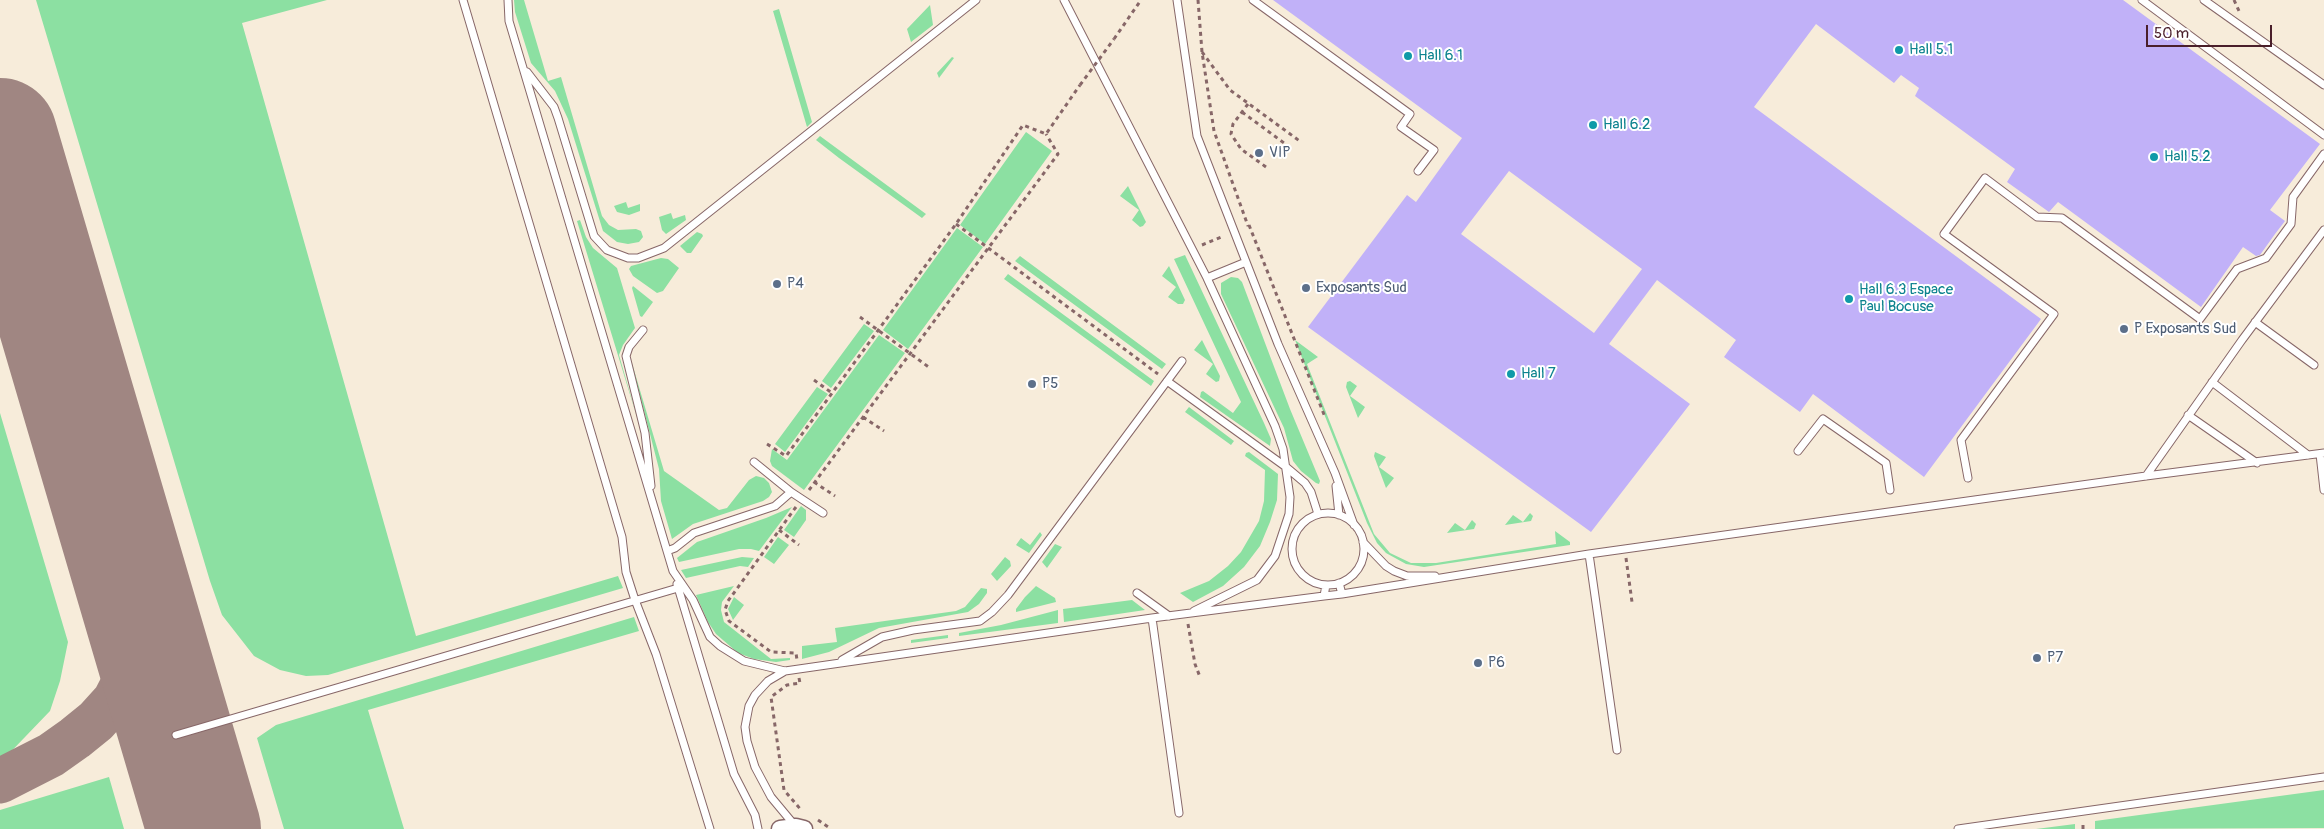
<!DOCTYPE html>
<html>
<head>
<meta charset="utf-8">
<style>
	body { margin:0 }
	#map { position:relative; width:2324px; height:829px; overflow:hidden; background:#f7ecda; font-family:Pangolin,sans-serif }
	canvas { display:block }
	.scale { position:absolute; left:2146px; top:25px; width:126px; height:22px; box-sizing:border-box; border:2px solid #4a1f2b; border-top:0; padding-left:6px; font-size:15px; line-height:18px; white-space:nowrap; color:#4a1f2b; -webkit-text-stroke:4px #fff; paint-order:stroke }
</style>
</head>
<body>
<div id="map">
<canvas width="2324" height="829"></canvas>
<div class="scale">50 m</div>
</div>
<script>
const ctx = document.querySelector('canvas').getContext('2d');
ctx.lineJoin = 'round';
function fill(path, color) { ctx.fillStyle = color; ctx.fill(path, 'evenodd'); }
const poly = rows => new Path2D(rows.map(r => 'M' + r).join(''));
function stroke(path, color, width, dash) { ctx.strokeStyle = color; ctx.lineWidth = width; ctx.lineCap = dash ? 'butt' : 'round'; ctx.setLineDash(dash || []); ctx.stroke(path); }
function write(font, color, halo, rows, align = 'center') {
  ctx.font = font + ' Pangolin,sans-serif'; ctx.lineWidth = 4; ctx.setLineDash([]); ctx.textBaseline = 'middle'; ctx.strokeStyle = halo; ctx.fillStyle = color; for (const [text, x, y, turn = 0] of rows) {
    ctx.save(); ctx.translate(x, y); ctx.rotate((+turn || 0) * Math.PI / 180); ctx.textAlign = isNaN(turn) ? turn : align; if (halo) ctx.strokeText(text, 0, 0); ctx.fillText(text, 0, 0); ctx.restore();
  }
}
const green = poly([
	[36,0,327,0,242,23,416,636,618,576,623,588,328,675,306,676,280,670,254,656,222,615,210,581],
	[514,0,524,0,548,81,561,77,602,216,609,225,618,230,636,229,641,231,643,237,639,242,628,244,617,242,603,231,568,119,555,91,531,63,515,12],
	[930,5,933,25,911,42,907,29],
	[779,9,812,122,807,127,773,11],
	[952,57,954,58,939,78,937,73],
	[1026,132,1052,151,985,244,960,225],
	[820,136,926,214,922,218,839,158,816,140],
	[1128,186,1146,222,1143,226,1140,227,1132,220,1139,210,1120,196],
	[626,202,628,208,640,204,640,211,629,215,617,212,614,206],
	[671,213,673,219,685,215,686,220,666,234,662,230,659,217],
	[580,220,586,237,593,248,617,268,635,328,623,345,619,355,639,424,577,221],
	[957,228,983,247,908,349,883,330],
	[697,232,702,234,703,236,691,253,687,253,680,246],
	[1185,255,1264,423,1271,439,1270,446,1200,397,1201,392,1203,391,1233,413,1241,402,1174,259],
	[1020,256,1166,364,1162,369,1038,278,1015,261],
	[661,258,668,259,679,268,663,291,657,293,633,276,629,269,631,266],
	[1169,266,1185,300,1183,304,1178,304,1168,297,1176,287,1162,276],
	[1008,274,1154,381,1151,386,1004,279],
	[1231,277,1238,278,1242,282,1290,409,1320,481,1319,484,1316,483,1301,471,1293,461,1284,428,1221,294,1221,283],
	[633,286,653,302,642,317,640,316,632,288],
	[864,324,874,331,831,388,822,381],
	[879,335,905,353,804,490,772,466,770,461,772,449,787,460],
	[1202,340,1220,376,1219,381,1216,382,1206,374,1213,364,1194,350],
	[1295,340,1318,357,1307,364,1374,534,1390,553,1411,563,1436,563,1556,544,1555,531,1570,542,1570,545,1424,567,1406,564,1386,553,1377,543,1367,523],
	[631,360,664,471,719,510,727,508,749,480,756,476,764,478,769,483,772,492,769,497,763,501,693,524,672,539,661,501,659,469],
	[1350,381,1357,386,1350,396,1365,407,1358,418,1346,387,1347,382],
	[817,387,828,394,785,452,775,444],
	[1189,407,1234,441,1231,445,1185,412],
	[0,413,68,642,60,681,50,711,0,763],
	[1249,452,1278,474,1277,500,1270,522,1260,546,1244,567,1223,586,1193,602,1180,593,1209,581,1228,566,1241,552,1259,521,1264,501,1265,470,1245,456,1246,453],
	[1375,452,1386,457,1379,467,1394,478,1386,488,1374,456],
	[801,506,806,510,806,520,794,537,784,530],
	[792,507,759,551,751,549,739,549,679,562,677,558,697,542,766,518],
	[1530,513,1533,516,1531,521,1505,525,1513,515,1523,522],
	[1472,520,1476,524,1474,529,1447,533,1455,523,1465,530],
	[1040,532,1042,535,1029,553,1016,545,1021,538,1030,545],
	[778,537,789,545,774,564,764,557],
	[1055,544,1062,547,1047,568,1042,562],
	[742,557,754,558,748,567,740,566,686,578,681,570],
	[1005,557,1010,561,1011,566,997,581,991,574],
	[734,586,722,602,721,610,724,622,771,659,790,658,790,660,776,662,754,659,738,653,716,634,708,622,696,595],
	[1036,586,1055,598,1056,602,1016,612,1016,609,1025,597],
	[981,588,987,589,987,593,979,604,968,612,879,628,829,652,802,659,802,646,837,642,835,628,956,611,965,607],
	[734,597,744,605,733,620,728,609],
	[1132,600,1145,610,1064,622,1063,609],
	[1058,610,1058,623,959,636,959,633,1001,625],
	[634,617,639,631,368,710,404,829,284,829,257,738,276,725],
	[948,635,948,638,911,643,911,640],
	[109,777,124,829,0,829,0,810],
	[2324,790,2324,828,2095,829,2095,821],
	[2075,824,2075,829,2036,829]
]);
const taxiway = poly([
	[0,781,51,755,75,738,96,721,115,700,128,675,142,618]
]);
const runway = poly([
	[0,135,204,829]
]);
const building = poly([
	[1273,0,2123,0,2320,144,2270,210,2285,221,2275,234,2260,255,2256,256,2243,247,2201,307,2058,202,2049,212,2007,182,2015,169,1915,96,1919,88,1901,75,1894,83,1816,24,1754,107,2041,319,1924,477,1813,394,1800,412,1724,357,1736,340,1657,280,1609,344,1690,404,1591,532,1308,327,1407,195,1416,202,1462,138],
	[1509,171,1642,269,1594,333,1461,234]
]);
const path = poly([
	[1198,0,1202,52,1214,131,1248,226],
	[2234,0,2239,11],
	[1114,39,1141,0],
	[1202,52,1230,90,1301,142],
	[1248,104,1233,124,1231,134,1241,149,1266,167],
	[1242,112,1284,143],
	[956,224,1158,374],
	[1249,225,1325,417],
	[1202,245,1224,236],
	[860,317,930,368],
	[814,380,832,393],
	[863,417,884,431],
	[767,444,786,456,956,224,1023,125,1046,134,1080,85],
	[814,482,835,496],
	[809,490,1058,154,1046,134],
	[796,507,728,601,725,610,729,621,771,652,796,653,797,660],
	[779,530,799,545],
	[1626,558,1632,602],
	[1188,624,1195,664,1200,677],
	[799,678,800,683,787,685,771,697,784,790,802,811],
	[818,820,831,829],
	[2083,829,2083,822]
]);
const service = poly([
	[463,0,622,537,626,572,635,600,656,654,710,829],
	[508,0,509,21,673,571,693,600,710,637,720,646,744,661,785,671,1152,618,1324,596,1326,585],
	[1064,0,1207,278,1275,426,1283,449,1290,497,1289,514,1275,556,1257,580,1194,611],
	[1177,0,1197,136,1278,344,1335,473,1354,525],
	[1253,0,1410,114,1401,127,1434,150,1418,171],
	[2142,0,2324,135],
	[2204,0,2324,85],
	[527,72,554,107,558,118,594,236,607,250,628,258,638,258,664,248,976,0],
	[1207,278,1246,262],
	[2255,322,2314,365],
	[643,330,629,347,626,356,645,433,651,486],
	[1167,381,1286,467,1305,483,1311,492,1318,514],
	[2212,382,2308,455],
	[2188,415,2257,463],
	[1798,451,1823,419,1886,463,1890,490],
	[2320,454,2324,490],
	[2146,476,2242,340,2324,230],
	[1968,478,1961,440,2054,314,1944,234,1985,178,2037,217,2062,218,2200,319,2237,269,2266,258,2291,224,2293,197,2324,154],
	[1336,486,1339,515],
	[791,492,823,513],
	'1292 549a36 36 0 1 1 72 0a36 36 0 1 1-72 0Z',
	[1363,542,1386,566,1394,571,1407,576,1435,576],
	[667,551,675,548,694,533,775,506,791,492,754,462],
	[1589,554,1617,750],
	[1339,583,1342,594,1589,554,2146,476,2324,453],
	[677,584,734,774,755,815,758,829],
	[1137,593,1169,616],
	[1324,596,1342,594],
	[1152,618,1179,813],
	[842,660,882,637,913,630,980,621,992,612,1008,595,1182,361],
	[785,671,768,681,755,695,749,706,745,727,747,741,755,767,771,797,796,827],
	[176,735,678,588],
	[1958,829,2324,777]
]);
const tertiary = poly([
	[780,829,796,827,804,829]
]);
const pathBridge = poly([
	[1080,85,1114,39]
]);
const markers = [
	[1899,50,5,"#0f9aa8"],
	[1408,56,5,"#0f9aa8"],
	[1593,125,5,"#0f9aa8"],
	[1259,153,5,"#5c6f8a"],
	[2154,157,5,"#0f9aa8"],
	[777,284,5,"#5c6f8a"],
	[1306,288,5,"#5c6f8a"],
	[1849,299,5,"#0f9aa8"],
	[2124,329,5,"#5c6f8a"],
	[1511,374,5,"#0f9aa8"],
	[1032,384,5,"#5c6f8a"],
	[2037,658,5,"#5c6f8a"],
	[1478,663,5,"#5c6f8a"]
];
const cultureNames = [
	["Hall 5.1",1909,50],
	["Hall 6.1",1418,56],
	["Hall 6.2",1603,125],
	["Hall 5.2",2164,157],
	["Hall 6.3 Espace",1859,290],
	["Paul Bocuse",1859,307],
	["Hall 7",1521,374]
];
const serviceNames = [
	["VIP",1269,153],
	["P4",787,284],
	["Exposants Sud",1316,288],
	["P Exposants Sud",2134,329],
	["P5",1042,384],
	["P7",2047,658],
	["P6",1488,663]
];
fill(green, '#8ce0a2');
stroke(taxiway, '#a08682', 45);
stroke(runway, '#a08682', 114);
fill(building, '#c1b1f8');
stroke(service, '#876768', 9);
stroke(tertiary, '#876768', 19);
stroke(path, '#876768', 3, [4, 4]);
stroke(service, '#fff', 7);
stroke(tertiary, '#fff', 16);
stroke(pathBridge, '#876768', 3, [4, 4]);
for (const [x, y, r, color] of markers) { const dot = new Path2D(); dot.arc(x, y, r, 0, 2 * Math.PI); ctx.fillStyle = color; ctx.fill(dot); stroke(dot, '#fff', 2); }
write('15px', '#0d838f', '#fff', cultureNames, 'left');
write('15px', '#4e5e75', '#fff', serviceNames, 'left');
</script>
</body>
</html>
